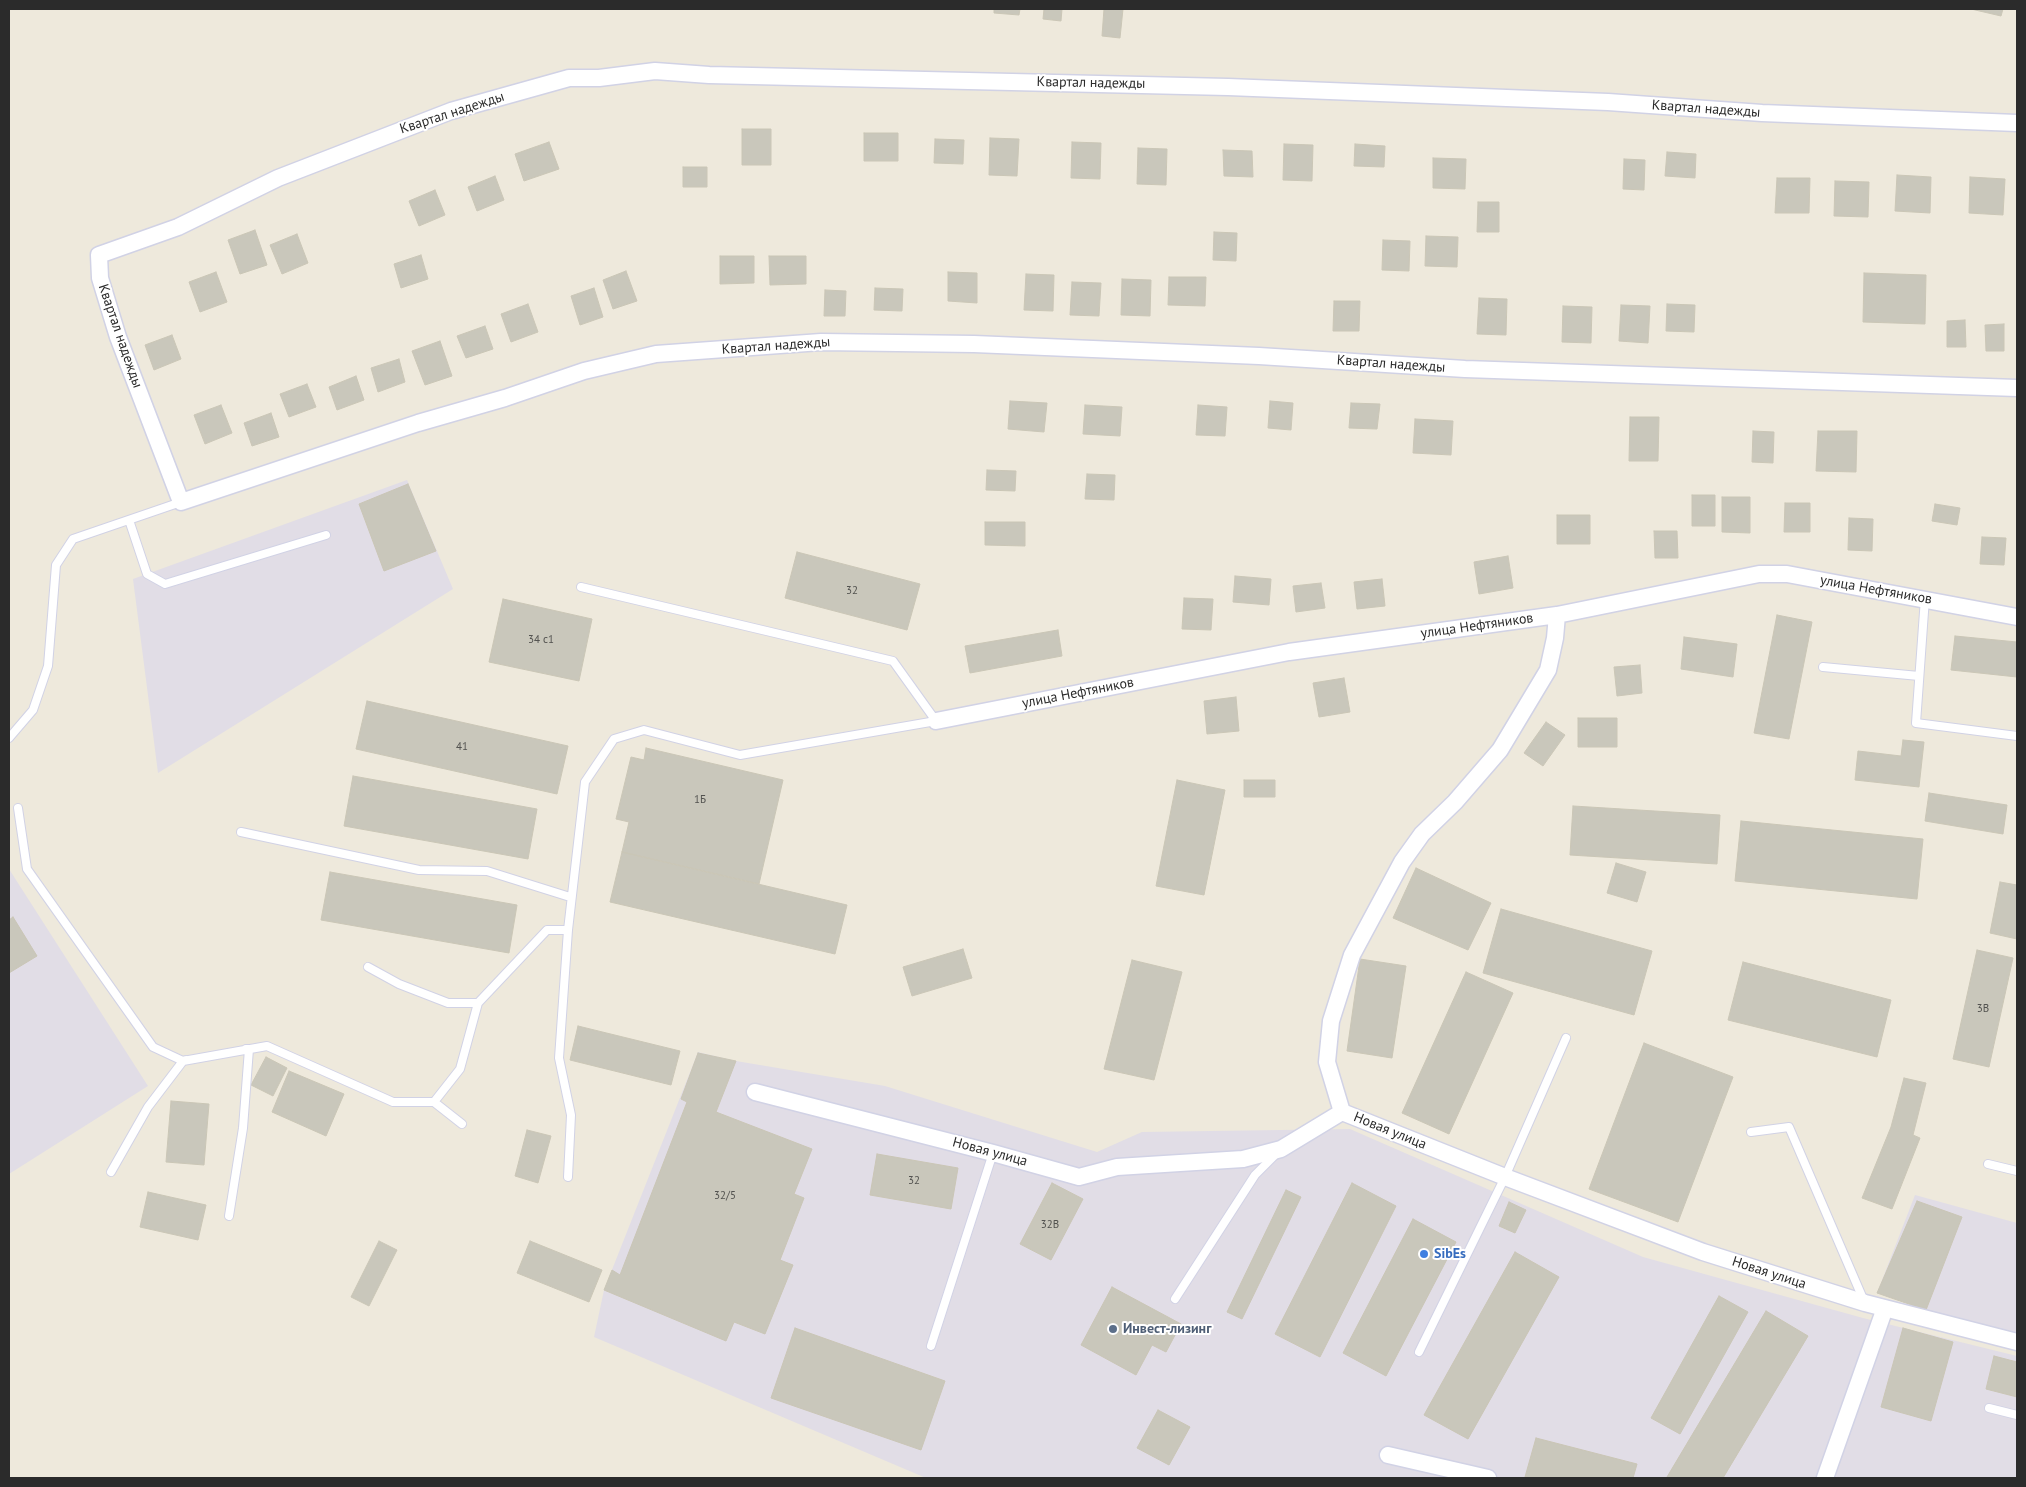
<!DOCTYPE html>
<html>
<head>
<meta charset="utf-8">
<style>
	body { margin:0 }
	#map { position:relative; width:2026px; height:1487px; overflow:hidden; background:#eee9dc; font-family:"PT Sans",sans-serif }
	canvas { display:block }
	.frame { position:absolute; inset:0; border:10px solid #2b2b2b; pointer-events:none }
</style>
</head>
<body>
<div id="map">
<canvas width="2026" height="1487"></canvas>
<div class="frame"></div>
</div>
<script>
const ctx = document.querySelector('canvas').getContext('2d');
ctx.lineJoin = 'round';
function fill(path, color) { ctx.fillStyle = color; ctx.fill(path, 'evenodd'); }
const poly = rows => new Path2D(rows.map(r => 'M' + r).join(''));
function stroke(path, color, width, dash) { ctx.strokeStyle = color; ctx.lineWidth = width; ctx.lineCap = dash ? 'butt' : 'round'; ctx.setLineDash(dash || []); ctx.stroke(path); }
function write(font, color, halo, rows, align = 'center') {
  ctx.font = font + ' "PT Sans",sans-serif'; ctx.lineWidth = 4; ctx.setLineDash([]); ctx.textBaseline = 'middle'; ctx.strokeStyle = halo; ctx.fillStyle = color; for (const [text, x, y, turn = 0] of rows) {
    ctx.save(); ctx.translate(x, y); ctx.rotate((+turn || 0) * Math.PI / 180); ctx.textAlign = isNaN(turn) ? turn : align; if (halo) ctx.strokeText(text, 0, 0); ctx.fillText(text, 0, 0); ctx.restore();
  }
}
const industrial = poly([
	[407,480,453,589,158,773,133,579],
	[9,869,148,1086,9,1174],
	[698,1052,736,1061,885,1086,1097,1152,1142,1132,1350,1129,1643,1257,1863,1318,2017,1356,2017,1478,926,1478,594,1337,604,1290],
	[1915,1195,2017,1223,2017,1333,1926,1310,1877,1293]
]);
const building = poly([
	[994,9,1020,9,1019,15,994,13,994,9],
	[1044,9,1062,9,1061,21,1043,19,1044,9],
	[1104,9,1123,9,1120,38,1102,36,1104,9],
	[1971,9,2003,9,2001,16,1971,9],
	[742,129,771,129,771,165,742,165,742,129],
	[864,133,898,133,898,161,864,161,864,133],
	[990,138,1019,139,1017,176,989,175,990,138],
	[935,139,964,140,963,164,934,163,935,139],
	[549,142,559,169,524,181,515,154,549,142],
	[1072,142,1101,143,1100,179,1071,178,1072,142],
	[1284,144,1313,145,1312,181,1283,180,1284,144],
	[1355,144,1385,146,1384,167,1354,166,1355,144],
	[1138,148,1167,149,1166,185,1137,184,1138,148],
	[1223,150,1252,151,1253,177,1224,176,1223,150],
	[1667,152,1696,154,1695,178,1665,176,1667,152],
	[1433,158,1466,159,1465,189,1433,188,1433,158],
	[1624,159,1645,160,1644,190,1623,189,1624,159],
	[683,167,707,167,707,187,683,187,683,167],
	[1897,175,1931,177,1930,213,1895,211,1897,175],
	[495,176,504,200,477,211,468,187,495,176],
	[1970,177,2005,179,2003,215,1969,213,1970,177],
	[1777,178,1810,178,1809,213,1775,213,1777,178],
	[1835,181,1869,182,1868,217,1834,216,1835,181],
	[435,190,445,215,419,226,409,201,435,190],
	[1478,202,1499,202,1499,232,1477,232,1478,202],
	[255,230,267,265,240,274,228,240,255,230],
	[1214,232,1237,233,1236,261,1213,260,1214,232],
	[297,234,308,263,282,274,270,245,297,234],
	[1426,236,1458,237,1457,267,1425,266,1426,236],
	[1383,240,1410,241,1409,271,1382,270,1383,240],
	[421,255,428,279,401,288,394,264,421,255],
	[720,256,754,256,754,283,720,284,720,256],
	[769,256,806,256,806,284,770,285,769,256],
	[626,271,637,301,613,309,603,280,626,271],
	[216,272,227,302,200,312,189,282,216,272],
	[948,272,977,273,977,303,948,301,948,272],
	[1864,273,1926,275,1925,324,1863,322,1864,273],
	[1026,274,1054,275,1053,311,1024,310,1026,274],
	[1169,277,1206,277,1205,306,1168,305,1169,277],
	[1122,279,1151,280,1150,316,1121,315,1122,279],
	[1072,282,1101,283,1099,316,1070,315,1072,282],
	[594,288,603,317,580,325,571,296,594,288],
	[875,288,903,289,902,311,874,310,875,288],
	[825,290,846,291,845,316,824,316,825,290],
	[1479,298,1507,299,1506,335,1477,334,1479,298],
	[1334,301,1360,301,1359,331,1333,331,1334,301],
	[528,304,538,332,511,342,501,314,528,304],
	[1667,304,1695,305,1694,332,1666,331,1667,304],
	[1621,305,1650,306,1648,343,1619,341,1621,305],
	[1563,306,1592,307,1591,343,1562,342,1563,306],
	[1965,320,1966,347,1947,347,1947,321,1965,320],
	[2004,324,2004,351,1986,351,1985,325,2004,324],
	[485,326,493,349,466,358,457,336,485,326],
	[172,335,181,359,154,370,145,345,172,335],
	[440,341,452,376,425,385,412,351,440,341],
	[399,359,405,382,378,392,371,368,399,359],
	[356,376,364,400,337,410,329,387,356,376],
	[307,384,316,407,289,417,280,394,307,384],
	[1010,401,1047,403,1044,432,1008,429,1010,401],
	[1270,401,1293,403,1291,430,1268,428,1270,401],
	[1351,403,1380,404,1377,429,1349,428,1351,403],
	[221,405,232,433,205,444,194,415,221,405],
	[1085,405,1122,407,1120,436,1083,434,1085,405],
	[1198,405,1227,407,1225,436,1196,435,1198,405],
	[271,413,279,437,252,446,244,423,271,413],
	[1630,417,1659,417,1658,461,1629,461,1630,417],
	[1415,419,1453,421,1451,455,1413,453,1415,419],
	[1753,431,1774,432,1773,463,1752,462,1753,431],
	[1818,431,1857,431,1856,472,1816,471,1818,431],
	[987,470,1016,471,1015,491,986,490,987,470],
	[1087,474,1115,475,1114,500,1085,499,1087,474],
	[408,484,436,551,384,571,359,504,408,484],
	[1692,495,1715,495,1715,526,1692,526,1692,495],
	[1722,497,1750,497,1750,533,1722,532,1722,497],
	[1785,503,1810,503,1810,532,1784,532,1785,503],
	[1935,504,1960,508,1957,525,1932,521,1935,504],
	[1557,515,1590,515,1590,544,1557,544,1557,515],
	[1849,518,1873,519,1872,551,1848,550,1849,518],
	[985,522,1025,522,1025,546,985,545,985,522],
	[1654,531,1677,531,1678,558,1655,558,1654,531],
	[1982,537,2006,538,2004,565,1980,564,1982,537],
	[797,552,920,584,907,630,785,598,797,552],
	[1508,556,1513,588,1479,594,1474,562,1508,556],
	[1235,576,1271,579,1269,605,1233,602,1235,576],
	[1382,579,1385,606,1357,609,1354,582,1382,579],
	[1321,583,1325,608,1296,612,1293,586,1321,583],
	[1184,598,1213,599,1211,630,1182,629,1184,598],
	[503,599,592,619,579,681,489,662,503,599],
	[1777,615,1812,622,1789,739,1754,733,1777,615],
	[1058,630,1062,656,970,673,965,646,1058,630],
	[1955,636,2017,642,2017,677,1951,670,1955,636],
	[1684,637,1737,644,1733,677,1681,669,1684,637],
	[1640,665,1642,693,1617,696,1614,667,1640,665],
	[1344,678,1350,712,1319,717,1313,683,1344,678],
	[1236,697,1239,731,1207,734,1204,701,1236,697],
	[367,701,568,746,557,794,356,749,367,701],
	[1578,718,1617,718,1617,747,1578,747,1578,718],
	[1546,722,1565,735,1543,766,1524,753,1546,722],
	[1903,740,1924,742,1919,787,1855,780,1858,751,1901,756,1903,740],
	[646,748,783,780,759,884,622,852,629,822,616,819,631,757,644,760,646,748],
	[353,776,537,809,528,859,344,826,353,776],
	[1177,780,1225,790,1204,895,1156,886,1177,780],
	[1244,780,1275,780,1275,797,1244,797,1244,780],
	[1929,793,2007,805,2003,834,1925,821,1929,793],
	[1573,806,1720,815,1717,864,1570,855,1573,806],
	[1741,821,1923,839,1917,899,1735,881,1741,821],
	[622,852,847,905,835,954,610,902,622,852],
	[1616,863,1646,872,1637,902,1607,893,1616,863],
	[1416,868,1491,903,1468,950,1393,918,1416,868],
	[330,872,517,905,509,953,321,920,330,872],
	[2000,882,2017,885,2017,939,1990,933,2000,882],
	[1501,909,1652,951,1634,1015,1483,973,1501,909],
	[13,917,37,956,9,973,9,920,13,917],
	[963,949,972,978,912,996,903,967,963,949],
	[1977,950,2013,958,1989,1067,1953,1059,1977,950],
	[1360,959,1406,966,1392,1058,1347,1051,1360,959],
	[1132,960,1182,972,1154,1080,1104,1069,1132,960],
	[1743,962,1891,1000,1877,1057,1728,1020,1743,962],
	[1466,972,1513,993,1449,1134,1402,1113,1466,972],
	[578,1026,680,1051,671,1085,570,1060,578,1026],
	[1644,1043,1733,1077,1678,1222,1589,1189,1644,1043],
	[698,1053,736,1061,716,1112,812,1149,794,1194,804,1198,780,1260,793,1265,765,1334,734,1322,726,1341,604,1290,612,1270,620,1275,687,1102,681,1099,698,1053],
	[266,1057,287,1068,273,1096,251,1085,266,1057],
	[289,1071,344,1094,326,1136,272,1112,289,1071],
	[1904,1078,1926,1083,1913,1135,1920,1138,1892,1209,1862,1198,1891,1127,1904,1078],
	[171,1101,209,1104,204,1165,166,1162,171,1101],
	[527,1130,551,1136,538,1183,515,1176,527,1130],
	[877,1154,958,1168,951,1209,870,1195,877,1154],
	[1052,1183,1083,1199,1051,1260,1020,1244,1052,1183],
	[1352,1183,1396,1206,1320,1357,1275,1334,1352,1183],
	[1286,1190,1301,1197,1242,1319,1227,1312,1286,1190],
	[148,1192,206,1205,198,1240,140,1227,148,1192],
	[1917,1201,1962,1217,1926,1310,1877,1293,1917,1201],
	[1509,1202,1526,1210,1515,1233,1499,1226,1509,1202],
	[1413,1219,1456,1242,1386,1376,1343,1353,1413,1219],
	[379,1241,397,1250,369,1306,351,1297,379,1241],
	[530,1241,602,1270,589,1302,517,1273,530,1241],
	[1515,1252,1559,1277,1468,1439,1424,1415,1515,1252],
	[1112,1287,1181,1324,1166,1352,1152,1345,1136,1375,1081,1345,1112,1287],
	[1719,1296,1748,1312,1680,1434,1651,1418,1719,1296],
	[1766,1311,1808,1336,1723,1478,1669,1478,1667,1477,1766,1311],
	[795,1328,945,1381,921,1450,771,1398,795,1328],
	[1903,1328,1953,1342,1931,1421,1881,1407,1903,1328],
	[1994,1356,2017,1362,2017,1397,1986,1389,1994,1356],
	[1158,1410,1190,1427,1169,1465,1137,1448,1158,1410],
	[1536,1438,1637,1464,1633,1478,1531,1478,1525,1477,1536,1438]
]);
const lane = poly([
	[129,520,147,574,165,584,326,535],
	[1925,598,1916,723,2017,736],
	[1823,667,1919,676],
	[9,738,33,710,48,666,56,565,73,539,181,502],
	[18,808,27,869,153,1047,183,1061,186,1060],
	[241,832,419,870,487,871,570,897],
	[568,930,559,1058,571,1115,568,1177],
	[368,967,399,984,448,1003,478,1003],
	[434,1102,462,1124],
	[1751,1132,1789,1127,1864,1301],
	[1988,1164,2017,1171],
	[111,1172,148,1107,183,1061,267,1046,393,1102,434,1102,460,1069,478,1003,547,930,568,930,585,782,614,739,644,730,740,755,936,721,893,661,581,587],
	[229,1216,243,1128,249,1049,246,1049],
	[1175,1299,1255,1175,1276,1154],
	[931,1346,993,1153],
	[1419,1352,1505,1177,1566,1038],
	[1989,1408,2017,1415]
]);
const street = poly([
	[2017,123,1762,113,1608,102,1228,87,709,75,655,71,599,78,569,78,451,111,278,178,178,227,99,255,100,278,118,337,181,502,418,423,505,398,584,371,656,354,821,342,974,344,1259,356,1465,369,2017,388],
	[936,721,1289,652,1557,615,1759,574,1787,574,2017,617],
	[755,1092,993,1153,1079,1177,1117,1167,1243,1159,1281,1149,1342,1112,1505,1177,1703,1252,1865,1303,2017,1342],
	[1342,1112,1327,1062,1331,1021,1352,955,1402,862,1422,834,1455,802,1500,750,1548,670,1555,638,1557,615],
	[1388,1455,1488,1478],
	[1825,1478,1885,1308]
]);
const markers = [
	[1424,1254,5,"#3f7fe0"],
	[1113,1329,5,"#5c6f8a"]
];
const numberNames = [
	["32",852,591],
	["34 с1",541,640],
	["41",462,747],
	["1Б",700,800],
	["3В",1983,1009],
	["32",914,1181],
	["32/5",725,1196],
	["32В",1050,1225]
];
const streetNames = [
	["Квартал надежды",1091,83,1],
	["Квартал надежды",1706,109,4],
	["Квартал надежды",452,113,-18],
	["Квартал надежды",120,336,71],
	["Квартал надежды",776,346,-4],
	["Квартал надежды",1391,364,4],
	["улица Нефтяников",1876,590,10],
	["улица Нефтяников",1477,626,-8],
	["улица Нефтяников",1078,693,-11],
	["Новая улица",1390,1131,22],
	["Новая улица",990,1152,15],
	["Новая улица",1769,1273,18]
];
const shopNames = [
	["SibEs",1434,1254]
];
const serviceNames = [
	["Инвест-лизинг",1123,1329]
];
fill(industrial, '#e1dde6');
fill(building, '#c9c7bb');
stroke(building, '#cac6b6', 1);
stroke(lane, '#d1d2e5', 10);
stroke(street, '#d1d2e5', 19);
stroke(lane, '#fff', 8);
stroke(street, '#fff', 16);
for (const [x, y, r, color] of markers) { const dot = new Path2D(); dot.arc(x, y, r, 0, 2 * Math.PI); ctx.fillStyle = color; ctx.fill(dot); stroke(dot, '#fff', 2); }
write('11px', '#52524f', null, numberNames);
write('14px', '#2b2b2b', '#fff', streetNames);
write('bold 14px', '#366cbe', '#fff', shopNames, 'left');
write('bold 14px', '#4e5e75', '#fff', serviceNames, 'left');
</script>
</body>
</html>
